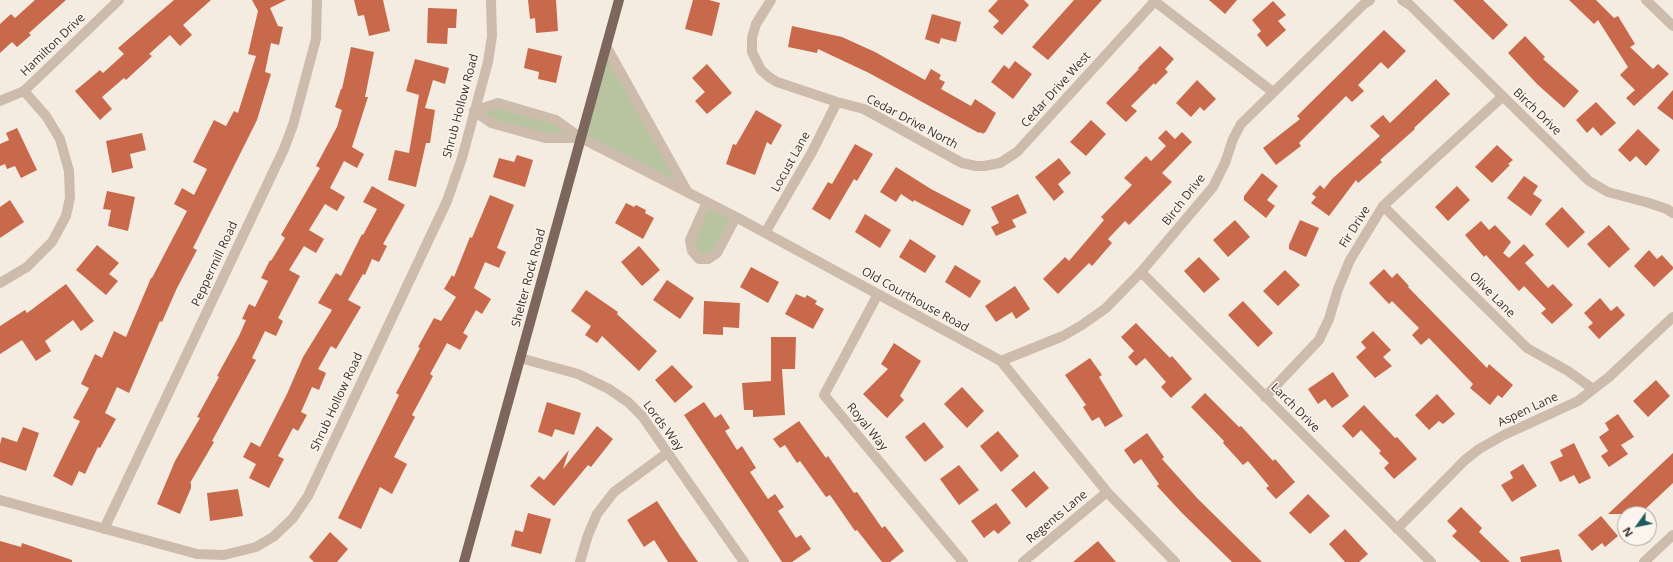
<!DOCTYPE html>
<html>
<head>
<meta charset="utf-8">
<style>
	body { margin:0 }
	#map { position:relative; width:1673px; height:562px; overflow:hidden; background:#f4ebe1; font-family:"Open Sans",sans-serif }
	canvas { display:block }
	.north { position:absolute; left:1617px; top:506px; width:40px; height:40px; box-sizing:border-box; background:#fbf5ee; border:1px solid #aea6a0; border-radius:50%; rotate:237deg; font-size:11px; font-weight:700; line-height:16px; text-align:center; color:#3b302b }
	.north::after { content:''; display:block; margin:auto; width:14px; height:18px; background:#1f5a5e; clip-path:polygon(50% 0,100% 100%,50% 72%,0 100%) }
</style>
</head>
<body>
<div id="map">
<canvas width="1673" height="562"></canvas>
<div class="north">N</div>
</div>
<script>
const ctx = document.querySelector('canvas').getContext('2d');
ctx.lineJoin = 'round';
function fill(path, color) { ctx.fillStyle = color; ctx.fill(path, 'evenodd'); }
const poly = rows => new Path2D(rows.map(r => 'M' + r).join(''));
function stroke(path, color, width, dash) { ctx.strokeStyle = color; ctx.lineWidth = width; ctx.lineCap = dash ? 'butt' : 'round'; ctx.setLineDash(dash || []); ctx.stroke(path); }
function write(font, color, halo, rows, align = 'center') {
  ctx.font = font + ' "Open Sans",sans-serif'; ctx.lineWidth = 3; ctx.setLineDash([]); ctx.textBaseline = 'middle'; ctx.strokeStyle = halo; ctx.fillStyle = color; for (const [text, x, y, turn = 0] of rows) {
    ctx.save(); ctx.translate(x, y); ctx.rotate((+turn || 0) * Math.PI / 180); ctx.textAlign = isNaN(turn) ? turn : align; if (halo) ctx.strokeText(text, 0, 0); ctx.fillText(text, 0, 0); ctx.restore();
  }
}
const green = poly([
	[606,46,688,193,581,138,545,138,491,123,474,111,498,103,556,120,581,138],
	[707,202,736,217,713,258,692,251]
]);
const building = poly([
	[35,0,66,0,29,33,31,35,17,47,12,42,0,53,0,24,11,14,15,18],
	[174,0,211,0,183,25,192,35,180,46,170,35,149,54,152,56,126,80,124,78,102,97,112,109,100,120,75,91,100,70,103,73,124,54,118,48],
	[252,0,286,0,270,8,278,26,283,27,279,45,271,43,265,72,271,74,257,120,193,248,197,250,177,288,162,322,160,321,129,393,117,387,105,413,116,419,100,448,98,447,85,474,79,471,72,486,53,476,80,421,73,418,89,388,81,384,95,354,102,358,114,331,126,337,151,278,152,278,187,211,174,204,182,188,194,195,207,169,193,162,214,120,226,126,234,111,238,113,256,56,248,54,258,11],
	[354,0,383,0,390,31,369,36,364,15,358,16],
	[528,0,556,0,558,31,536,33,535,18,530,19],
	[693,0,709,0,720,3,712,36,685,29],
	[998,0,1024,0,1029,5,1002,35,993,27,999,21,988,11],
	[1074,0,1102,0,1048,60,1032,47],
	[1209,0,1237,0,1225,14],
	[1453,0,1483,0,1508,25,1493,40],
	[1569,0,1596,0,1614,18,1618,16,1635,44,1630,47,1653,69,1658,64,1669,74,1634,106,1626,98,1635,90,1620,75,1628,67,1598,20,1594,24],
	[1273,1,1286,15,1278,21,1286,30,1267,47,1257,35,1261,31,1252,20],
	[428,8,457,9,456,28,448,28,447,44,427,43],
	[932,14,961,22,956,42,941,38,939,44,925,39],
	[792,26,842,37,875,52,925,80,931,69,941,75,939,79,945,82,941,89,971,106,975,99,996,113,985,133,984,132,983,134,980,132,979,133,869,73,818,49,817,53,788,47],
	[1384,30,1406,51,1388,69,1381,62,1358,85,1364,91,1352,102,1346,96,1299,143,1301,146,1276,165,1263,148,1300,119,1297,116],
	[1525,36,1545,57,1543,59,1579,91,1564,108,1538,85,1508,53],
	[1160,46,1174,59,1165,69,1168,72,1155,85,1154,83,1131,106,1137,111,1126,122,1106,103,1139,69,1138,68],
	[351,47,374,52,365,97,368,97,352,147,364,154,357,168,344,161,330,188,345,197,337,211,325,204,309,230,324,239,316,253,304,246,289,270,300,276,278,318,283,321,276,336,265,331,252,358,256,360,212,441,214,442,190,483,191,483,191,488,180,514,157,504,175,461,200,418,197,417,219,377,217,376,239,336,246,320,242,319,249,304,255,307,268,281,261,278,270,260,271,261,285,238,281,235,320,168,316,166,337,127,342,110,335,107,341,89,342,89],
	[528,48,562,56,556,83,538,79,539,72,524,68],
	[415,59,449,68,445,84,433,80,425,108,435,110,430,143,426,143,416,187,388,180,395,150,409,153,419,95,406,91],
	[1015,61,1032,74,1013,99,991,82,1004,65,1009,69],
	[707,64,732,93,707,114,695,101,705,92,692,78],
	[1436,79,1450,94,1414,128,1415,129,1380,160,1382,162,1358,183,1356,180,1329,216,1311,203,1316,197,1312,194,1320,185,1324,189,1332,179,1380,136,1370,126,1383,115,1390,123],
	[1197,80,1216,99,1204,111,1200,107,1191,117,1176,103],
	[1673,90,1673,120,1657,108],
	[1596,102,1616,123,1601,136,1593,127,1587,133,1576,120],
	[756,110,782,125,771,145,767,142,755,175,726,164,733,144,736,145],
	[1091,120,1106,134,1086,156,1070,142],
	[17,128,37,170,21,178,15,166,7,169,5,164,0,166,0,144,9,140,6,133],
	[1638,129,1660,150,1646,166,1636,156,1630,162,1618,150],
	[1166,130,1175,139,1182,132,1192,142,1162,173,1172,182,1129,225,1125,221,1108,239,1112,243,1092,266,1089,263,1058,294,1043,279,1065,257,1069,261,1104,220,1101,217,1132,185,1124,178,1146,156,1151,161,1166,146,1158,138],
	[142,133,146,150,130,154,133,168,112,173,106,141],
	[855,144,873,154,857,181,854,179,830,220,812,209,828,182,832,184],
	[1497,145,1513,160,1508,164,1510,165,1492,183,1475,167],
	[517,155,533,160,525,187,493,177,499,158,514,162],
	[1059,158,1071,173,1058,184,1064,192,1054,201,1035,177],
	[896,167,931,189,971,210,963,226,914,200,913,202,901,194,896,202,880,192],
	[1262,173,1278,186,1267,200,1275,206,1266,218,1244,200,1244,196],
	[1524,176,1538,186,1533,194,1542,200,1531,216,1507,198],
	[372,186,405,205,383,244,387,246,379,262,372,259,365,275,363,274,348,300,361,307,336,349,331,346,318,369,326,373,319,390,312,387,301,412,307,415,298,431,293,428,278,456,284,459,269,488,249,478,256,464,243,457,251,442,260,447,287,394,303,357,332,310,318,303,336,273,341,276,362,234,363,235,377,209,363,202],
	[1457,186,1470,200,1448,221,1435,207],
	[107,191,135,197,128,231,108,226,111,210,103,209],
	[1018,194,1027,213,1012,220,1016,227,996,236,991,227,999,223,991,207],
	[490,195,514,205,497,248,506,252,499,268,485,262,474,288,491,299,482,314,476,310,463,333,468,336,460,350,447,343,430,374,433,376,412,415,415,417,394,457,407,464,392,494,380,487,361,529,338,518,399,395,396,393,420,348,418,347,434,318,441,321,456,297,444,289,452,275,454,277,470,237,472,238],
	[10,200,24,222,0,238,0,207],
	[626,203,634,207,636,205,646,210,645,213,654,218,643,239,615,223],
	[1562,207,1585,232,1568,248,1545,224],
	[865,214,891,230,880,248,855,232],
	[1235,220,1250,237,1228,257,1213,240],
	[1300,220,1319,228,1306,257,1289,249,1289,245],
	[1481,221,1489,230,1495,225,1511,242,1503,253,1509,258,1524,244,1534,255,1525,263,1548,288,1553,284,1573,305,1552,324,1541,313,1546,309,1524,286,1519,291,1486,255,1484,257,1465,235],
	[1609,225,1630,249,1609,268,1587,244],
	[910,239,936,256,925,273,899,257],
	[97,245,119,263,109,274,118,281,106,295,76,270],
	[639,246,660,270,642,286,621,262],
	[1649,250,1657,259,1662,255,1673,267,1673,269,1654,287,1634,266],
	[1199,257,1220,279,1204,293,1184,271],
	[955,265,981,281,970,298,945,282],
	[751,267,779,282,768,303,740,287],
	[1384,269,1392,278,1397,273,1409,286,1408,287,1487,368,1489,364,1513,385,1502,398,1498,395,1490,405,1470,388,1473,384,1429,338,1421,345,1412,335,1419,328,1392,301,1389,304,1369,283],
	[1285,270,1300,285,1278,306,1263,291],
	[667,280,694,298,680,319,653,300],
	[66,284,94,321,81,331,73,320,45,341,51,351,36,361,22,340,0,354,0,326,25,310,27,313],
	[1015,286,1030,309,1016,319,1012,312,996,322,985,306],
	[586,290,618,312,617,314,657,351,639,371,602,336,597,343,585,335,591,326,571,311],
	[796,294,805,298,807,295,817,301,815,304,824,309,813,329,785,314],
	[1600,298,1611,311,1617,306,1625,315,1599,339,1588,327,1593,323,1584,313],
	[704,301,740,303,739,328,723,327,723,335,703,334],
	[1243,301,1273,333,1258,347,1228,315],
	[1136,323,1170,358,1172,356,1192,379,1171,398,1161,387,1166,382,1145,358,1136,366,1128,357,1134,351,1121,337],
	[1373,331,1391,350,1383,357,1392,366,1375,378,1356,357,1366,348,1361,342],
	[771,337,796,337,795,369,782,369,785,415,753,417,753,410,744,410,742,383,771,381],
	[894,343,921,361,900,396,904,400,887,418,863,394,888,369,881,364],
	[1090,358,1102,375,1099,377,1123,416,1105,427,1099,417,1092,421,1083,407,1086,405,1065,375],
	[672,365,693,387,675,403,655,380],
	[1333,372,1349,396,1332,408,1325,399,1318,404,1308,389],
	[1656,380,1670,396,1648,417,1633,401],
	[962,387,984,411,967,428,944,404],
	[1205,393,1239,427,1241,426,1273,461,1275,459,1295,482,1276,499,1266,488,1269,486,1248,461,1243,465,1223,443,1224,441,1191,407],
	[1437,394,1455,414,1443,424,1439,421,1429,430,1415,415],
	[547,402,581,413,574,435,555,429,552,437,538,432],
	[704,402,715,418,721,414,730,428,725,431,737,450,742,446,756,468,750,472,768,499,775,494,784,507,778,511,796,538,801,535,811,549,792,562,782,562,684,415],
	[1364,405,1395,438,1397,437,1417,459,1394,479,1384,468,1389,463,1379,453,1381,451,1361,430,1353,438,1342,426],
	[1618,414,1634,437,1621,445,1628,454,1609,467,1601,456,1608,451,1599,437,1609,430,1605,423],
	[799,421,826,458,828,456,854,493,857,492,882,528,885,526,904,551,890,562,882,562,857,530,855,531,830,495,826,497,800,461,797,463,785,445,780,448,773,439],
	[924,422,944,447,925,462,905,437],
	[597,426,613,439,591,467,588,465,554,506,530,486,539,476,544,480,569,450,563,469],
	[23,427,39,433,26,471,0,462,0,444,2,437,17,442],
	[998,431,1019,456,1001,472,980,446],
	[1147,433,1164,457,1162,459,1198,499,1262,562,1232,562,1182,513,1157,486,1159,484,1141,459,1134,464,1124,450],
	[1574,443,1591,478,1579,484,1574,475,1560,482,1550,462,1563,456,1560,450],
	[1673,453,1673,483,1640,514,1608,514],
	[1523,464,1537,486,1512,502,1501,485,1513,478,1510,472],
	[959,465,979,490,959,505,940,479],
	[1034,471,1049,488,1026,508,1011,490],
	[238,489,243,516,210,521,207,493],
	[1308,494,1330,516,1310,534,1289,513],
	[657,501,680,536,698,562,668,562,654,540,644,547,627,520],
	[996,503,1011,523,998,534,994,530,984,538,971,521],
	[1461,507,1482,528,1479,532,1510,562,1481,562,1452,536,1457,531,1447,521],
	[528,513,551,519,541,554,511,546,515,530,523,532],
	[1601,516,1618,536,1605,547,1602,543,1592,551,1578,535],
	[1345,529,1368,554,1359,562,1345,562,1329,544],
	[330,532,348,549,337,562,314,562,309,557],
	[0,541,21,547,22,543,72,560,72,562,0,562],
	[1098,541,1116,562,1073,562],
	[1559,549,1562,562,1521,562,1520,557]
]);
const minor = poly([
	[771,0,756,24,752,38,752,52,761,70,769,77,777,82,837,102,864,109,962,163,976,166,984,166,1000,163,1017,152,1155,1],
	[1153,0,1273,92],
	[1402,0,1410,5,1589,181,1608,192,1649,203,1667,209,1673,213],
	[1646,0,1673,26],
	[606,46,688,193],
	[0,101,24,91,119,0],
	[581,138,545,138,491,123,474,111,498,103,556,120,581,138,736,217,1001,361,1107,492,1175,562],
	[707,202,690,240,692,251,699,259,708,259,717,253,736,217],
	[1383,206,1527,348,1568,371,1593,389],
	[765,233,812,152,837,102],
	[1141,272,1431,562],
	[0,283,27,267,52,242,66,216,70,198,69,171,60,139,46,116,24,91],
	[878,294,824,395,963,562],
	[520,358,578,374,609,389,628,402,642,416,744,562],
	[1001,361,1063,336,1082,325,1106,308,1141,272,1213,187,1225,163,1233,139,1241,124,1364,4,1370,0],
	[1265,397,1319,340,1329,319,1338,289,1350,260,1383,206,1502,97],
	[0,500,197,554,224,555,256,547,273,537,293,518,308,496,447,201,462,158,488,62,492,36,491,0],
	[104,529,284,149,293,125,316,39,317,0],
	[1397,529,1465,460,1479,449,1504,435,1578,401,1609,377,1673,317],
	[580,562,588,535,597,514,614,492,667,453],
	[1023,562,1107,492],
	[1644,562,1673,535]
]);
const major = poly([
	[464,562,619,0]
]);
const streetNames = [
	["Hamilton Drive",53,45,-44],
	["Cedar Drive West",1056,90,-48],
	["Shrub Hollow Road",461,106,-75],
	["Birch Drive",1537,112,44],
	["Cedar Drive North",912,122,28],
	["Locust Lane",791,162,-61],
	["Birch Drive",1184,200,-52],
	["Fir Drive",1355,227,-58],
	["Peppermill Road",215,264,-65],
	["Shelter Rock Road",529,278,-75],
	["Olive Lane",1492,295,45],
	["Old Courthouse Road",915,300,29],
	["Shrub Hollow Road",337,402,-65],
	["Larch Drive",1295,408,45],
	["Aspen Lane",1528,410,-25],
	["Lords Way",663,426,53],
	["Royal Way",867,427,51],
	["Regents Lane",1057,517,-40]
];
fill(green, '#b8c4a0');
fill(building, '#c8694b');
stroke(minor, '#cdbbac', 10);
stroke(major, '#7d675c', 10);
write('12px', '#3b302b', '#fbf5ee', streetNames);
</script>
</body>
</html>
